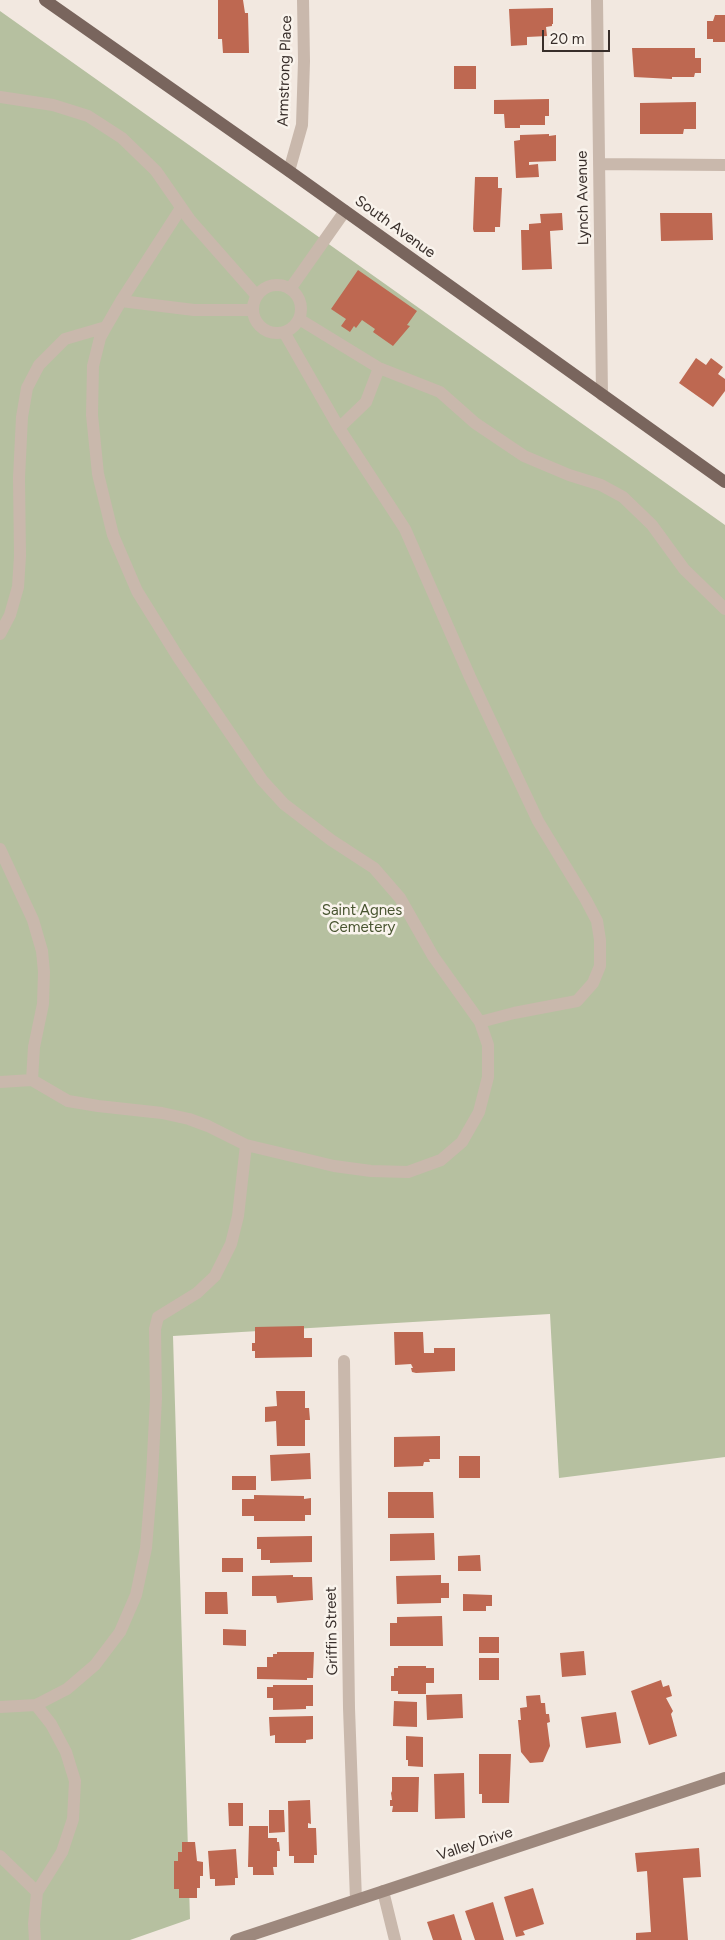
<!DOCTYPE html>
<html>
<head>
<meta charset="utf-8">
<style>
	body { margin:0 }
	#map { position:relative; width:725px; height:1940px; overflow:hidden; background:#f2e8e0; font-family:Figtree,sans-serif }
	canvas { display:block }
	.scale { position:absolute; left:542px; top:30px; width:68px; height:22px; box-sizing:border-box; border:2px solid #382e2a; border-top:0; padding-left:6px; font-size:15px; line-height:18px; white-space:nowrap; color:#382e2a; -webkit-text-stroke:4px #f9f3ec; paint-order:stroke }
</style>
</head>
<body>
<div id="map">
<canvas width="725" height="1940"></canvas>
<div class="scale">20 m</div>
</div>
<script>
const ctx = document.querySelector('canvas').getContext('2d');
ctx.lineJoin = 'round';
function fill(path, color) { ctx.fillStyle = color; ctx.fill(path, 'evenodd'); }
const poly = rows => new Path2D(rows.map(r => 'M' + r).join(''));
function stroke(path, color, width, dash) { ctx.strokeStyle = color; ctx.lineWidth = width; ctx.lineCap = dash ? 'butt' : 'round'; ctx.setLineDash(dash || []); ctx.stroke(path); }
function write(font, color, halo, rows, align = 'center') {
  ctx.font = font + ' Figtree,sans-serif'; ctx.lineWidth = 5; ctx.setLineDash([]); ctx.textBaseline = 'middle'; ctx.strokeStyle = halo; ctx.fillStyle = color; for (const [text, x, y, turn = 0] of rows) {
    ctx.save(); ctx.translate(x, y); ctx.rotate((+turn || 0) * Math.PI / 180); ctx.textAlign = isNaN(turn) ? turn : align; if (halo) ctx.strokeText(text, 0, 0); ctx.fillText(text, 0, 0); ctx.restore();
  }
}
const green = poly([
	[0,11,725,525,725,1457,559,1478,550,1314,173,1336,190,1919,130,1940,0,1940]
]);
const building = poly([
	[218,0,243,0,245,13,248,13,249,53,223,53,222,39,218,39],
	[553,8,553,24,552,24,552,26,546,27,547,36,527,37,527,45,511,46,509,9],
	[715,15,725,15,725,42,713,42,713,39,707,39,707,21,713,21],
	[632,48,695,48,695,58,701,58,701,73,695,73,694,77,672,77,672,79,634,77],
	[454,66,476,66,476,89,454,89],
	[549,99,549,116,545,116,545,125,520,125,520,128,505,128,504,114,494,114,494,100],
	[696,102,696,129,684,129,683,134,640,134,640,103],
	[549,134,549,136,556,135,556,161,529,162,529,165,538,164,539,177,516,178,514,141,520,140,520,135],
	[475,177,498,177,498,188,502,188,500,227,495,227,495,232,474,232,473,229],
	[562,213,563,230,550,231,552,269,522,270,521,230,529,230,529,224,541,223,540,214],
	[660,213,712,213,713,240,661,241],
	[358,270,417,311,407,325,410,326,393,346,373,332,375,329,362,320,356,328,354,326,350,332,341,326,346,319,331,309],
	[696,358,706,365,711,358,723,367,718,374,725,379,725,391,713,407,679,383],
	[304,1326,304,1338,312,1338,312,1357,255,1358,255,1351,252,1351,252,1343,255,1343,255,1327],
	[394,1332,423,1332,424,1353,434,1353,434,1348,455,1348,455,1371,416,1373,412,1372,411,1368,413,1368,411,1364,395,1365],
	[276,1391,305,1391,305,1408,309,1408,310,1420,305,1420,305,1446,277,1446,276,1421,265,1422,265,1407,277,1406],
	[440,1436,440,1459,429,1459,430,1462,424,1462,423,1466,394,1467,394,1437],
	[310,1453,311,1479,271,1481,270,1455],
	[459,1456,480,1456,480,1478,459,1478],
	[232,1476,256,1476,256,1490,232,1490],
	[388,1492,433,1492,434,1518,388,1518],
	[254,1495,304,1496,304,1499,311,1498,311,1515,305,1515,305,1521,254,1521,254,1516,242,1516,242,1499,254,1499],
	[434,1533,435,1560,390,1561,390,1534],
	[312,1536,312,1562,270,1563,270,1560,261,1560,261,1549,257,1549,257,1537],
	[480,1555,481,1571,458,1571,458,1556],
	[222,1558,243,1558,243,1572,222,1572],
	[293,1575,293,1577,312,1577,313,1600,277,1603,276,1596,252,1596,252,1576],
	[441,1575,441,1583,449,1583,449,1598,441,1598,441,1603,397,1604,396,1576],
	[205,1592,227,1592,228,1614,205,1614],
	[463,1594,492,1595,492,1606,486,1606,486,1611,463,1611],
	[442,1616,443,1646,390,1646,390,1623,397,1623,397,1617],
	[223,1629,246,1630,246,1646,223,1645],
	[479,1637,499,1637,499,1653,479,1653],
	[584,1651,586,1675,562,1677,560,1653],
	[277,1652,314,1652,313,1678,307,1678,307,1680,257,1679,257,1667,267,1667,267,1657,273,1657,273,1654,277,1654],
	[479,1658,499,1658,499,1680,479,1680],
	[398,1666,426,1666,426,1668,434,1668,434,1683,426,1683,426,1694,398,1694,398,1691,391,1691,391,1676,394,1676,394,1668,398,1668],
	[661,1680,663,1687,669,1685,672,1696,666,1698,673,1711,671,1714,677,1736,649,1745,631,1691],
	[273,1685,313,1685,313,1706,306,1706,306,1709,273,1710,273,1698,267,1698,267,1687,273,1687],
	[462,1694,463,1718,427,1720,426,1695],
	[540,1695,541,1703,545,1703,546,1714,549,1714,550,1722,547,1723,550,1746,543,1762,530,1763,521,1752,518,1720,521,1720,520,1708,527,1707,526,1696],
	[394,1701,417,1702,417,1727,393,1726],
	[616,1712,621,1743,586,1748,581,1717],
	[313,1716,313,1739,306,1740,306,1743,275,1743,275,1735,270,1736,269,1717],
	[406,1736,423,1737,423,1767,408,1766,408,1760,406,1760],
	[479,1754,511,1754,509,1803,482,1803,482,1794,479,1794],
	[464,1773,465,1818,435,1819,434,1774],
	[392,1777,419,1777,418,1812,392,1812,393,1806,390,1806,390,1800,392,1800,391,1793,392,1791],
	[310,1800,311,1824,308,1823,308,1828,316,1828,317,1855,314,1855,314,1863,294,1863,294,1856,289,1856,288,1801],
	[228,1803,243,1803,243,1826,229,1826],
	[269,1810,284,1810,285,1832,269,1833],
	[249,1826,268,1826,268,1838,277,1838,277,1842,279,1842,280,1851,277,1851,277,1867,273,1867,274,1875,253,1875,253,1867,248,1867],
	[182,1842,195,1842,197,1861,203,1862,203,1876,200,1876,200,1888,197,1888,197,1898,179,1898,179,1889,174,1889,174,1861,178,1861,178,1852,182,1852],
	[699,1848,701,1877,683,1878,688,1940,636,1940,636,1933,651,1932,647,1871,637,1872,635,1853],
	[236,1849,238,1878,235,1878,235,1885,215,1886,215,1879,210,1879,208,1851],
	[533,1888,544,1924,523,1931,525,1935,516,1937,504,1897],
	[493,1902,504,1940,475,1940,465,1911],
	[454,1914,462,1940,433,1940,427,1922]
]);
const service = poly([
	[0,97,53,105,88,116,122,138,156,171,190,220,257,296],
	'253 309a24 24 0 1 1 48 0a24 24 0 1 1-48 0Z',
	[290,289,345,211],
	[121,301,194,310,253,310],
	[299,319,379,368,440,392,475,423,524,456,569,475,601,485,623,497,652,525,684,569,725,609],
	[284,332,339,428,405,529,470,677,538,821,586,900,597,921,600,940,600,966,593,983,577,1001,514,1013,480,1022],
	[339,428,366,402,379,368],
	[0,634,10,615,18,587,20,556,19,478,22,417,27,388,39,365,65,339,106,327],
	[0,849,33,920,42,951,44,972,43,1004,34,1047,32,1080],
	[0,1082,32,1080,68,1101,98,1106,162,1113,189,1119,208,1126,246,1145,334,1166,371,1171,408,1172,441,1160,462,1142,479,1112,488,1077,488,1045,480,1022,433,956,400,898,374,868,331,840,284,804,262,780,178,657,137,591,113,535,98,474,92,415,93,366,100,338,106,327,121,301,181,208],
	[0,1707,36,1705,67,1689,95,1665,120,1632,136,1595,146,1548,152,1476,156,1398,155,1329,158,1317,197,1293,215,1276,231,1244,238,1216,246,1145],
	[0,1856,37,1892],
	[35,1940,34,1924,37,1892,62,1852,73,1819,75,1781,66,1752,51,1724,36,1705]
]);
const minor = poly([
	[597,0,602,395],
	[599,164,725,165],
	[289,171,302,125,304,61,303,0],
	[344,1361,349,1708,356,1900],
	[383,1891,395,1940]
]);
const secondary = poly([
	[236,1940,725,1778]
]);
const primary = poly([
	[45,0,289,171,725,482]
]);
const streetNames = [
	["Armstrong Place",285,71,-88],
	["Lynch Avenue",583,198,-91],
	["South Avenue",395,227,36],
	["Griffin Street",332,1631,-91],
	["Valley Drive",475,1844,-18]
];
const parkNames = [
	["Saint Agnes",362,911],
	["Cemetery",362,928]
];
fill(green, '#b6c0a0');
fill(building, '#be6851');
stroke(service, '#c9b8ac', 12);
stroke(minor, '#c9b8ac', 12);
stroke(secondary, '#9d887d', 12);
stroke(primary, '#79655d', 12);
write('15px', '#382e2a', '#f9f3ec', streetNames);
write('15px', '#485430', '#f9f3ec', parkNames);
</script>
</body>
</html>
